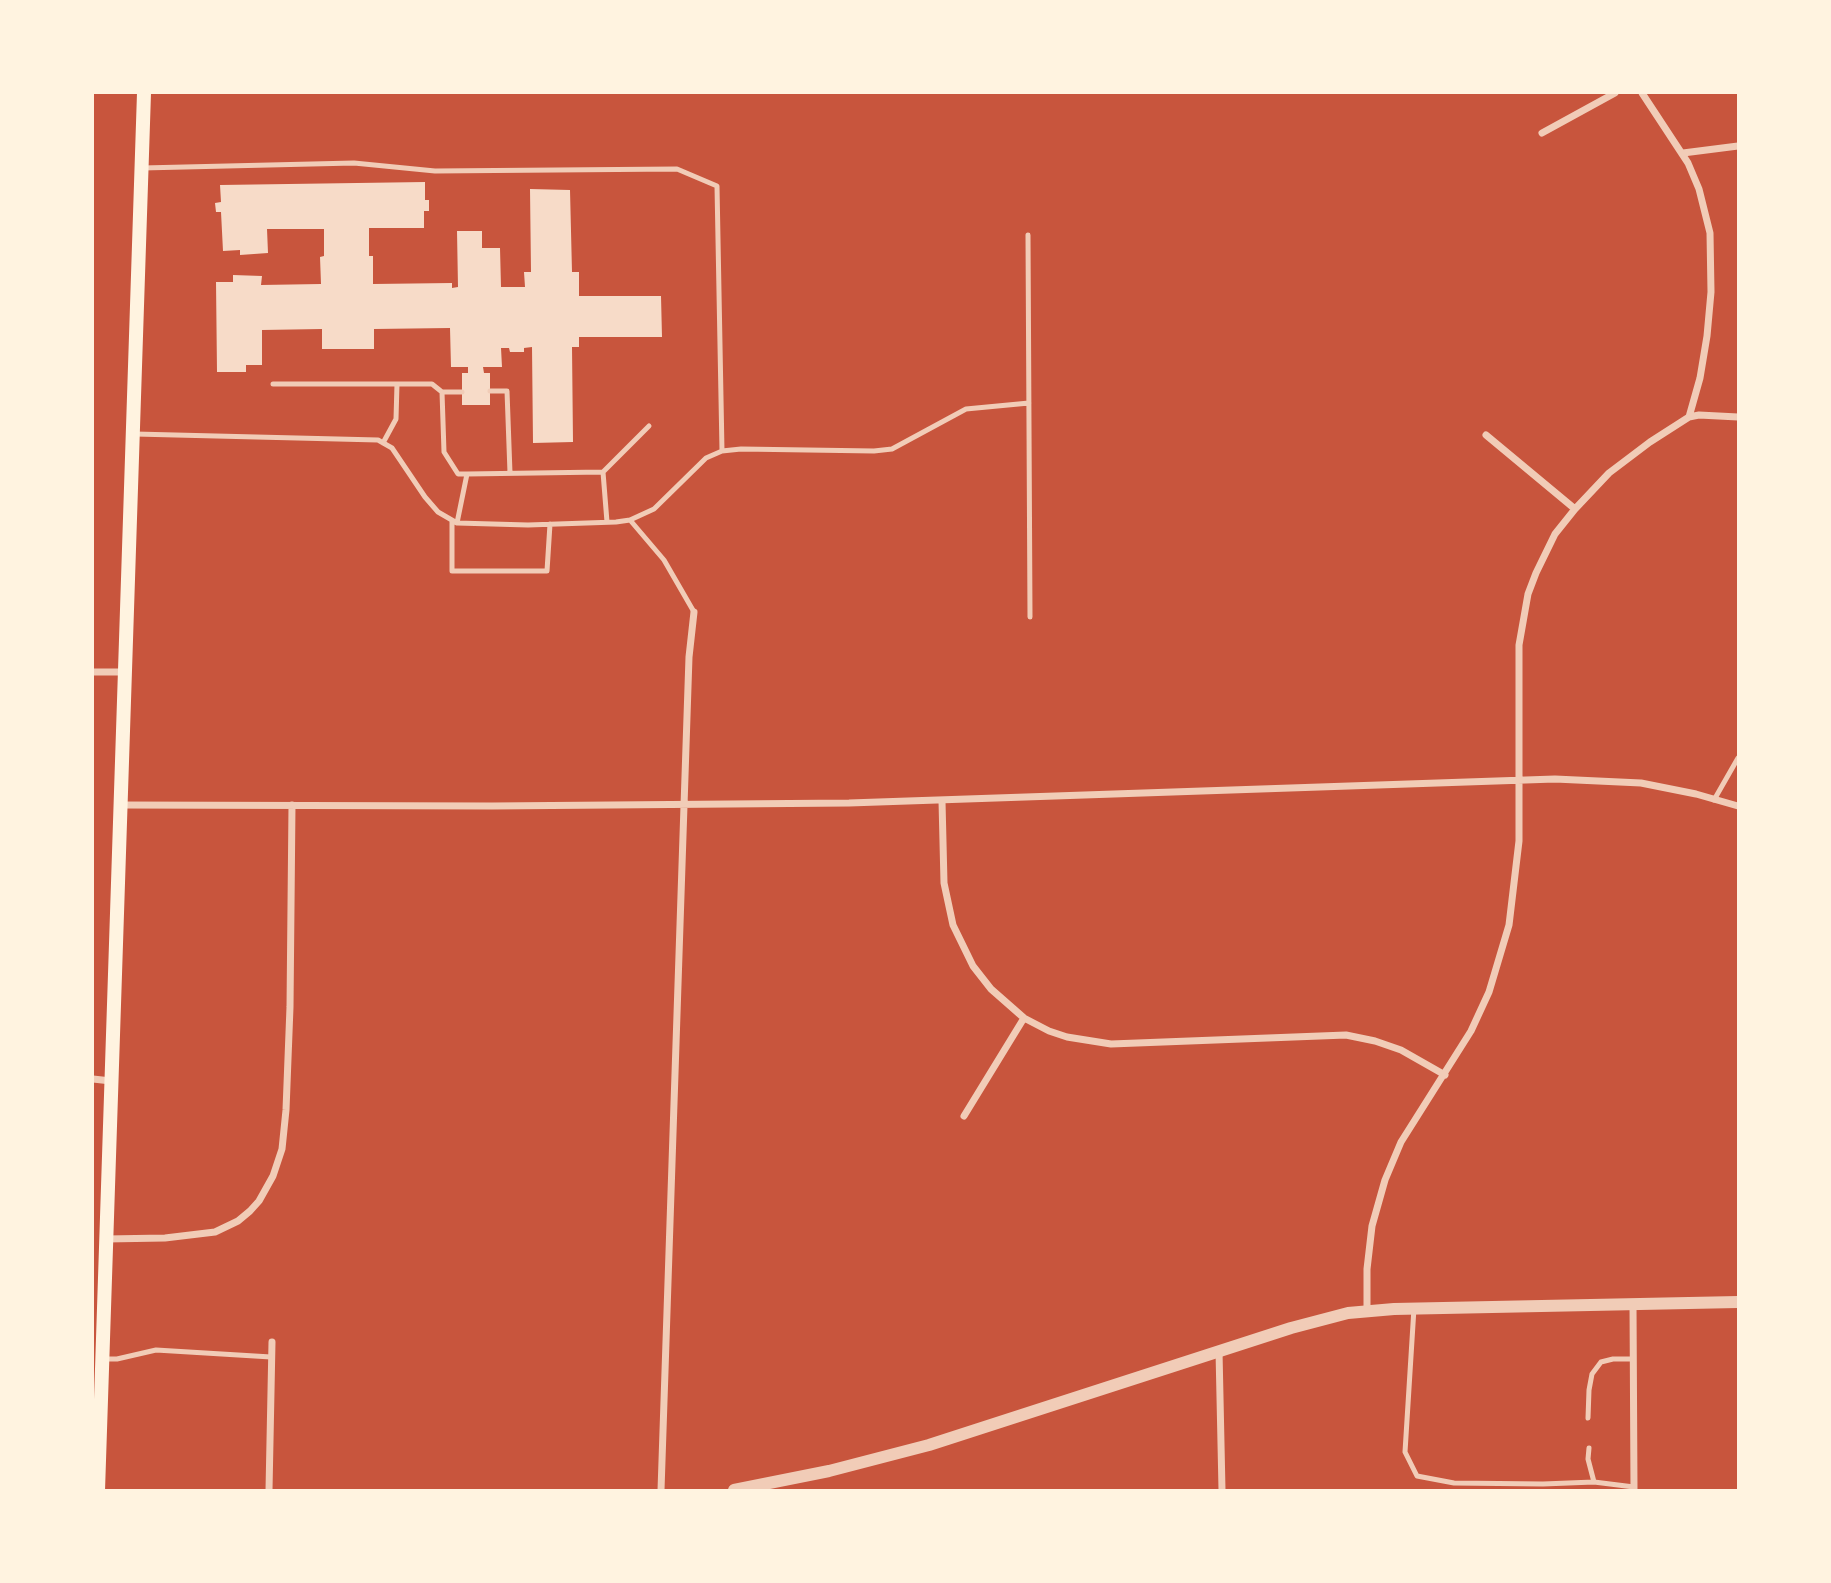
<!DOCTYPE html>
<html>
<head>
<meta charset="utf-8">
<style>
	body { margin:0 }
	#map { position:relative; width:1831px; height:1583px; overflow:hidden; background:#c8553d; font-family:Manrope,sans-serif }
	canvas { display:block }
	.frame { position:absolute; inset:0; border:94px solid #fff3e0; pointer-events:none }
</style>
</head>
<body>
<div id="map">
<canvas width="1831" height="1583"></canvas>
<div class="frame"></div>
</div>
<script>
const ctx = document.querySelector('canvas').getContext('2d');
ctx.lineJoin = 'round';
function fill(path, color) { ctx.fillStyle = color; ctx.fill(path, 'evenodd'); }
const poly = rows => new Path2D(rows.map(r => 'M' + r).join(''));
function stroke(path, color, width, dash) { ctx.strokeStyle = color; ctx.lineWidth = width; ctx.lineCap = dash ? 'butt' : 'round'; ctx.setLineDash(dash || []); ctx.stroke(path); }
const building = poly([
	[425,182,425,200,429,200,429,211,424,211,424,228,369,228,369,256,373,256,373,284,452,283,452,288,458,287,457,231,482,231,482,248,500,248,501,287,525,287,524,272,531,272,530,189,570,190,572,272,579,272,579,296,661,296,662,337,579,337,579,347,572,347,573,442,533,443,532,347,524,348,524,352,510,352,509,348,501,348,502,367,483,367,484,373,490,373,490,405,462,405,462,373,468,373,468,367,451,367,450,328,374,329,374,349,322,349,322,329,262,330,262,365,246,365,246,372,217,372,216,282,233,282,233,275,262,276,261,285,321,284,320,257,324,256,324,229,267,229,268,253,240,255,240,250,223,251,221,212,216,212,215,203,221,202,220,185]
]);
const service = poly([
	[142,168,354,163,435,171,677,169,717,186,722,451],
	[1028,235,1030,617],
	[273,384,397,384],
	[490,391,507,391,510,473],
	[442,392,462,392],
	[135,434,378,440,392,448,425,497,438,512,457,523,528,525,616,522,630,520,654,509,706,458,722,451,741,449,874,451,892,449,966,409,1029,403],
	[383,443,396,419,397,384,432,384,442,392,444,452,458,474,467,474,457,523],
	[603,472,649,426],
	[467,474,603,472,607,522],
	[630,520,664,560,694,612],
	[452,521,452,571,547,571,550,524],
	[1714,800,1738,758],
	[1414,1308,1405,1452,1417,1476,1454,1483,1543,1484,1594,1482,1634,1487],
	[105,1359,117,1359,156,1350,271,1357],
	[1588,1418,1589,1390,1592,1374,1601,1362,1613,1359,1633,1359],
	[1589,1448,1588,1459,1594,1482]
]);
const minor = poly([
	[1642,93,1688,163,1699,189,1710,233,1711,292,1707,336,1700,378,1689,417],
	[1542,133,1615,93],
	[1683,153,1738,146],
	[1486,435,1575,509],
	[93,672,124,672],
	[942,801,944,883,953,925,973,966,991,989,1024,1018,1049,1031,1067,1037,1111,1044,1346,1035,1375,1041,1401,1050,1445,1075],
	[120,805,492,806,849,803,1555,779,1641,783,1696,794,1738,806],
	[93,1079,111,1081],
	[964,1116,1024,1018],
	[106,1239,165,1238,215,1232,238,1221,250,1211,259,1201,273,1176,282,1149,286,1110,290,1007,292,805],
	[1633,1304,1634,1490],
	[1367,1312,1367,1269,1372,1226,1385,1180,1401,1142,1471,1031,1489,992,1509,925,1519,841,1519,645,1528,594,1536,573,1555,534,1575,509,1609,473,1650,442,1689,417,1699,415,1738,417],
	[1219,1351,1222,1490],
	[269,1490,272,1342],
	[661,1490,689,657,694,612]
]);
const tertiary = poly([
	[734,1490,829,1471,929,1445,1291,1328,1348,1313,1394,1309,1738,1302]
]);
const secondary = poly([
	[98,1490,144,93]
]);
fill(building, '#f7dbc8');
stroke(service, '#f1ccb7', 5);
stroke(minor, '#f1ccb7', 7);
stroke(tertiary, '#f1ccb7', 12);
stroke(secondary, '#fff3e0', 14);
</script>
</body>
</html>
